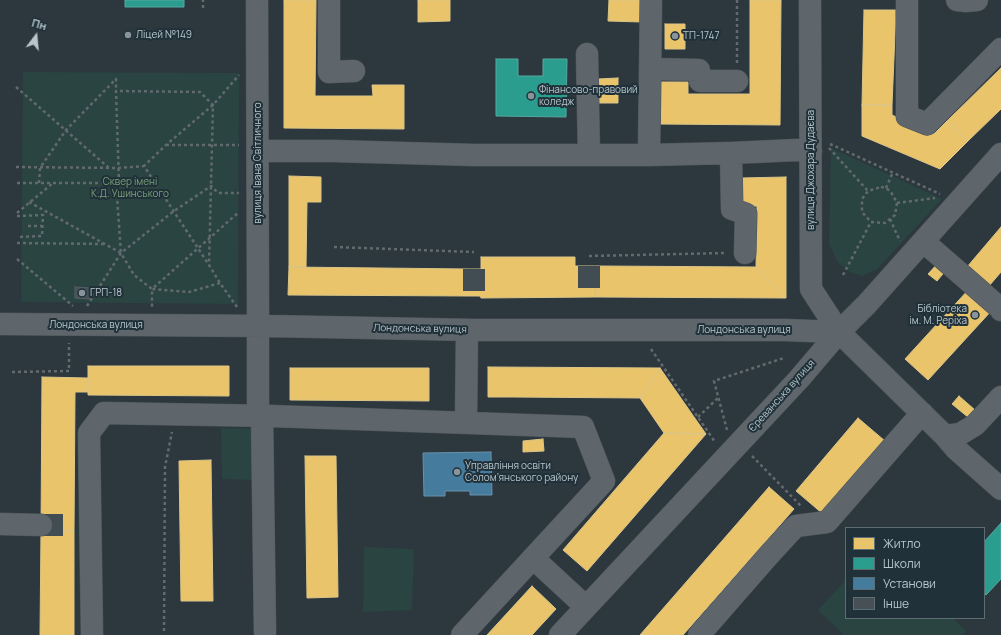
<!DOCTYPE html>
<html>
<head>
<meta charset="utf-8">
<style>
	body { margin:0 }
	#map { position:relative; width:1001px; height:635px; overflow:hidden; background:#2d383e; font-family:Manrope,sans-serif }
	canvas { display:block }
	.legend { position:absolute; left:845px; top:527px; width:140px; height:92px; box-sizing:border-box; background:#203139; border:1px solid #5d6d74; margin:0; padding:5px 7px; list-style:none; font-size:12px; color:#b9c6cd }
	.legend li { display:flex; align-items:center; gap:8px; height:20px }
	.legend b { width:20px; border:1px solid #5d6d74 }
	.north { position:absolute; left:16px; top:16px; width:40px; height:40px; -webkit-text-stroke:3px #203139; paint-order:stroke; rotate:16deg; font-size:11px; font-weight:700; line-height:16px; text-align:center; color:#b9c6cd }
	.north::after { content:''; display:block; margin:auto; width:14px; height:18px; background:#b9c6cd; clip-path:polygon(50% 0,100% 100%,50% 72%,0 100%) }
</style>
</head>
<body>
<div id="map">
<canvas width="1001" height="635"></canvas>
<ul class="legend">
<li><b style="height:11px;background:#e9c46a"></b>Житло</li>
<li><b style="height:11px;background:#2a9d8f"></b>Школи</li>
<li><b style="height:11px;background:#457b9d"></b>Установи</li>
<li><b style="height:11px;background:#475055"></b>Інше</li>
</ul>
<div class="north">Пн</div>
</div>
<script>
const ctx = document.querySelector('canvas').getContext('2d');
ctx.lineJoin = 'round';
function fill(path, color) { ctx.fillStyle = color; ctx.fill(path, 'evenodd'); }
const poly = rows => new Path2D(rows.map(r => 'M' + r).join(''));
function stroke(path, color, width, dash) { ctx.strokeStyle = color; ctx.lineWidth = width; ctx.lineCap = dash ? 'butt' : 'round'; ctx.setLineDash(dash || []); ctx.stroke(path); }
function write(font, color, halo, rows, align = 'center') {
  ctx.font = font + ' Manrope,sans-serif'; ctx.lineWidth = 4; ctx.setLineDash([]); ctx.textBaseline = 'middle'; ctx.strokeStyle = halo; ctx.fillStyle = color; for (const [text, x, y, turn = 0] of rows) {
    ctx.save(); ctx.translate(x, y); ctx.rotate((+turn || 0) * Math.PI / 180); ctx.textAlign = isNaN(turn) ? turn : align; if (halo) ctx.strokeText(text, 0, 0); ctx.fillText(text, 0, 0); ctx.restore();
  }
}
const green = poly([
	[23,72,239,73,238,304,21,302],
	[831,148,942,199,877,269,862,276,850,272,838,263,829,244],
	[221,428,256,429,256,480,222,479],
	[364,547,414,549,412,610,363,612],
	[846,580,846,618,953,618,966,631,962,635,844,635,818,610]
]);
const homes = poly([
	[284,0,316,0,315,96,373,96,372,85,404,85,404,129,284,128,284,0],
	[418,0,450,0,450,21,418,22,418,0],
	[609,0,641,0,641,22,608,21,609,0],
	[750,0,781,0,780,125,659,124,659,82,688,82,688,94,750,94,750,0],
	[864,10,896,10,892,105,862,105,864,10],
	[665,24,685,24,685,49,665,49,665,24],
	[1001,68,1001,109,968,141,947,121,1001,68],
	[618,78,618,103,598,103,598,79,618,78],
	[862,105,892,105,892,115,934,134,947,121,968,141,940,169,862,136,862,105],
	[289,176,321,177,321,202,307,202,306,267,289,267,289,176],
	[786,177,786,298,756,267,757,206,741,207,741,178,786,177],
	[1001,227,1001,272,989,286,967,267,1001,227],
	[481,257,575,257,575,266,595,266,596,297,481,298,480,296,468,296,468,269,481,269,481,257],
	[939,262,947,269,937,281,928,274,939,262],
	[596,266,756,267,786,298,596,297,596,266],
	[289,267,468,269,468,296,288,295,289,267],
	[970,288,993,309,928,380,905,359,970,288],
	[88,366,229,366,229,396,88,395,88,366],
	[488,367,660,368,640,398,513,397,488,397,488,367],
	[290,368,429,368,429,401,290,400,290,368],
	[660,368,694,417,706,434,664,433,640,398,660,368],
	[42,377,88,378,88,392,75,392,74,531,41,531,42,377],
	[959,396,975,410,969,418,952,404,959,396],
	[858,418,885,441,823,514,796,491,858,418],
	[664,433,706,434,587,571,563,550,664,433],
	[543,439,544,451,523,452,523,441,543,439],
	[305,456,336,456,338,597,307,598,305,456],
	[211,460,213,601,181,601,179,461,211,460],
	[769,487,794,509,760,548,683,635,640,635,769,487],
	[41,531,74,531,74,635,40,635,41,531],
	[532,586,556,609,532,635,487,635,532,586]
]);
const schools = poly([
	[125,0,184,0,184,7,125,7,125,0],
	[496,59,518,59,518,76,543,76,543,59,567,59,566,117,496,116,496,59],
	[1001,523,1001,579,986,595,984,593,984,542,1001,523]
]);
const public = poly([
	[491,452,492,495,470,495,470,491,445,491,445,496,424,496,423,453,491,452]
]);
const building = poly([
	[75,287,90,288,90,299,75,298,75,287]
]);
const minorTunnel = poly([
	[589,266,589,297],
	[474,269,474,296],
	[41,525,74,525]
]);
const path = poly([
	[737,0,737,63],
	[203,8,203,0],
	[16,87,109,168],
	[830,144,940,194],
	[166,145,239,145],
	[829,148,868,191],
	[16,167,119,168,144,166],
	[17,183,119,183,116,91,200,92,213,105,209,265],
	[39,183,40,168,66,130,116,79,116,91],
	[116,183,121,253],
	[881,187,886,188,891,192,897,203,895,215,885,223,871,222,862,212,862,199,868,191,881,187],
	[886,188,893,172],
	[29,202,121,253,134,275,152,289,152,307],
	[897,203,935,198],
	[17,213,53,183],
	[17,216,43,215,42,236,17,237],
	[890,219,900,241],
	[28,226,42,226],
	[17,243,104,244],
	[334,247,474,252],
	[589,256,726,253],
	[17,259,73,306],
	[843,275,871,222],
	[220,283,189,292,152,289,239,212],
	[87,306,121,253,174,211,211,186,218,193,239,193],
	[237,307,220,283,209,265,144,166,166,145,213,105,239,75],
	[651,349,715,442],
	[12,372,69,371,69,343],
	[698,417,719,397],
	[727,430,714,381,784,358],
	[752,456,802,507],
	[164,631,165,467,172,432]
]);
const minor = poly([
	[257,0,258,303,258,416],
	[329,0,329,72,354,71],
	[810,0,811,289,839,332,945,436,960,434,975,425,1001,397],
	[907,0,907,116,927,124,1001,49],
	[957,0,966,1,977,0],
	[587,54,589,155],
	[650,69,699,70,700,81,737,81],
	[258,151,333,151,474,155,649,155,731,153,797,150,811,151],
	[731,153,732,209,746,214,745,253],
	[649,155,651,0],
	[924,242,1001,309,1001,310],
	[0,324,269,326,474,330,784,330,839,332],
	[262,416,265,632],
	[466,423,467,330],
	[945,436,956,449,1001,489],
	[0,524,41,525],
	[533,558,586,607],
	[92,635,89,433,104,413,271,416,583,427,604,481,462,635],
	[560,635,799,379,839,332,867,304,1001,154],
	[699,635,768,556,790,532,796,526,827,522,922,413]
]);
const markers = [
	[128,35,4,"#88949b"],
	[675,36,4,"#88949b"],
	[531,96,4,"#88949b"],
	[82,293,4,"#88949b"],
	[975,315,4,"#88949b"],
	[457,472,4,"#88949b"]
];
const poiNames = [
	["Ліцей №149",136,35],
	["ТП-1747",683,36],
	["Фінансово-правовий",539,90],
	["коледж",539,102],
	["ГРП-18",90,293],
	["Бібліотека",967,309,"right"],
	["ім. М. Реріха",967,321,"right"],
	["Управління освіти",465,466],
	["Солом’янського району",465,478]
];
const streetNames = [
	["вулиця Івана Світличного",258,163,-90],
	["вулиця Джохара Дудаєва",811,170,-90],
	["Лондонська вулиця",96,325],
	["Лондонська вулиця",420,329,1],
	["Лондонська вулиця",744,330],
	["Єреванська вулиця",782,396,-48]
];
const parkNames = [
	["Сквер імені",130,182],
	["К.Д. Ушинського",130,194]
];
fill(green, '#2a4441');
fill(homes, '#e9c46a');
stroke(homes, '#dbc588', 1);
fill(schools, '#2a9d8f');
stroke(schools, '#55a9a2', 1);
fill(public, '#457b9d');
stroke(public, '#6892ab', 1);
fill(building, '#475055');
stroke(building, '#566065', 1);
stroke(minorTunnel, '#424d53', 22, [22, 11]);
stroke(minor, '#4c5358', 23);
stroke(path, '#626a6e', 2.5, [3, 3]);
stroke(minor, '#5e666b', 22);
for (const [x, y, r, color] of markers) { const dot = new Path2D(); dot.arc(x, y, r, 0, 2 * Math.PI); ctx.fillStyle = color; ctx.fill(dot); stroke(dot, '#203139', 1.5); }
write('10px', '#b9c6cd', '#203139', poiNames, 'left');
write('10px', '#b9c6cd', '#203139', streetNames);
write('10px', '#79a277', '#203139', parkNames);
</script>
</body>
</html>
